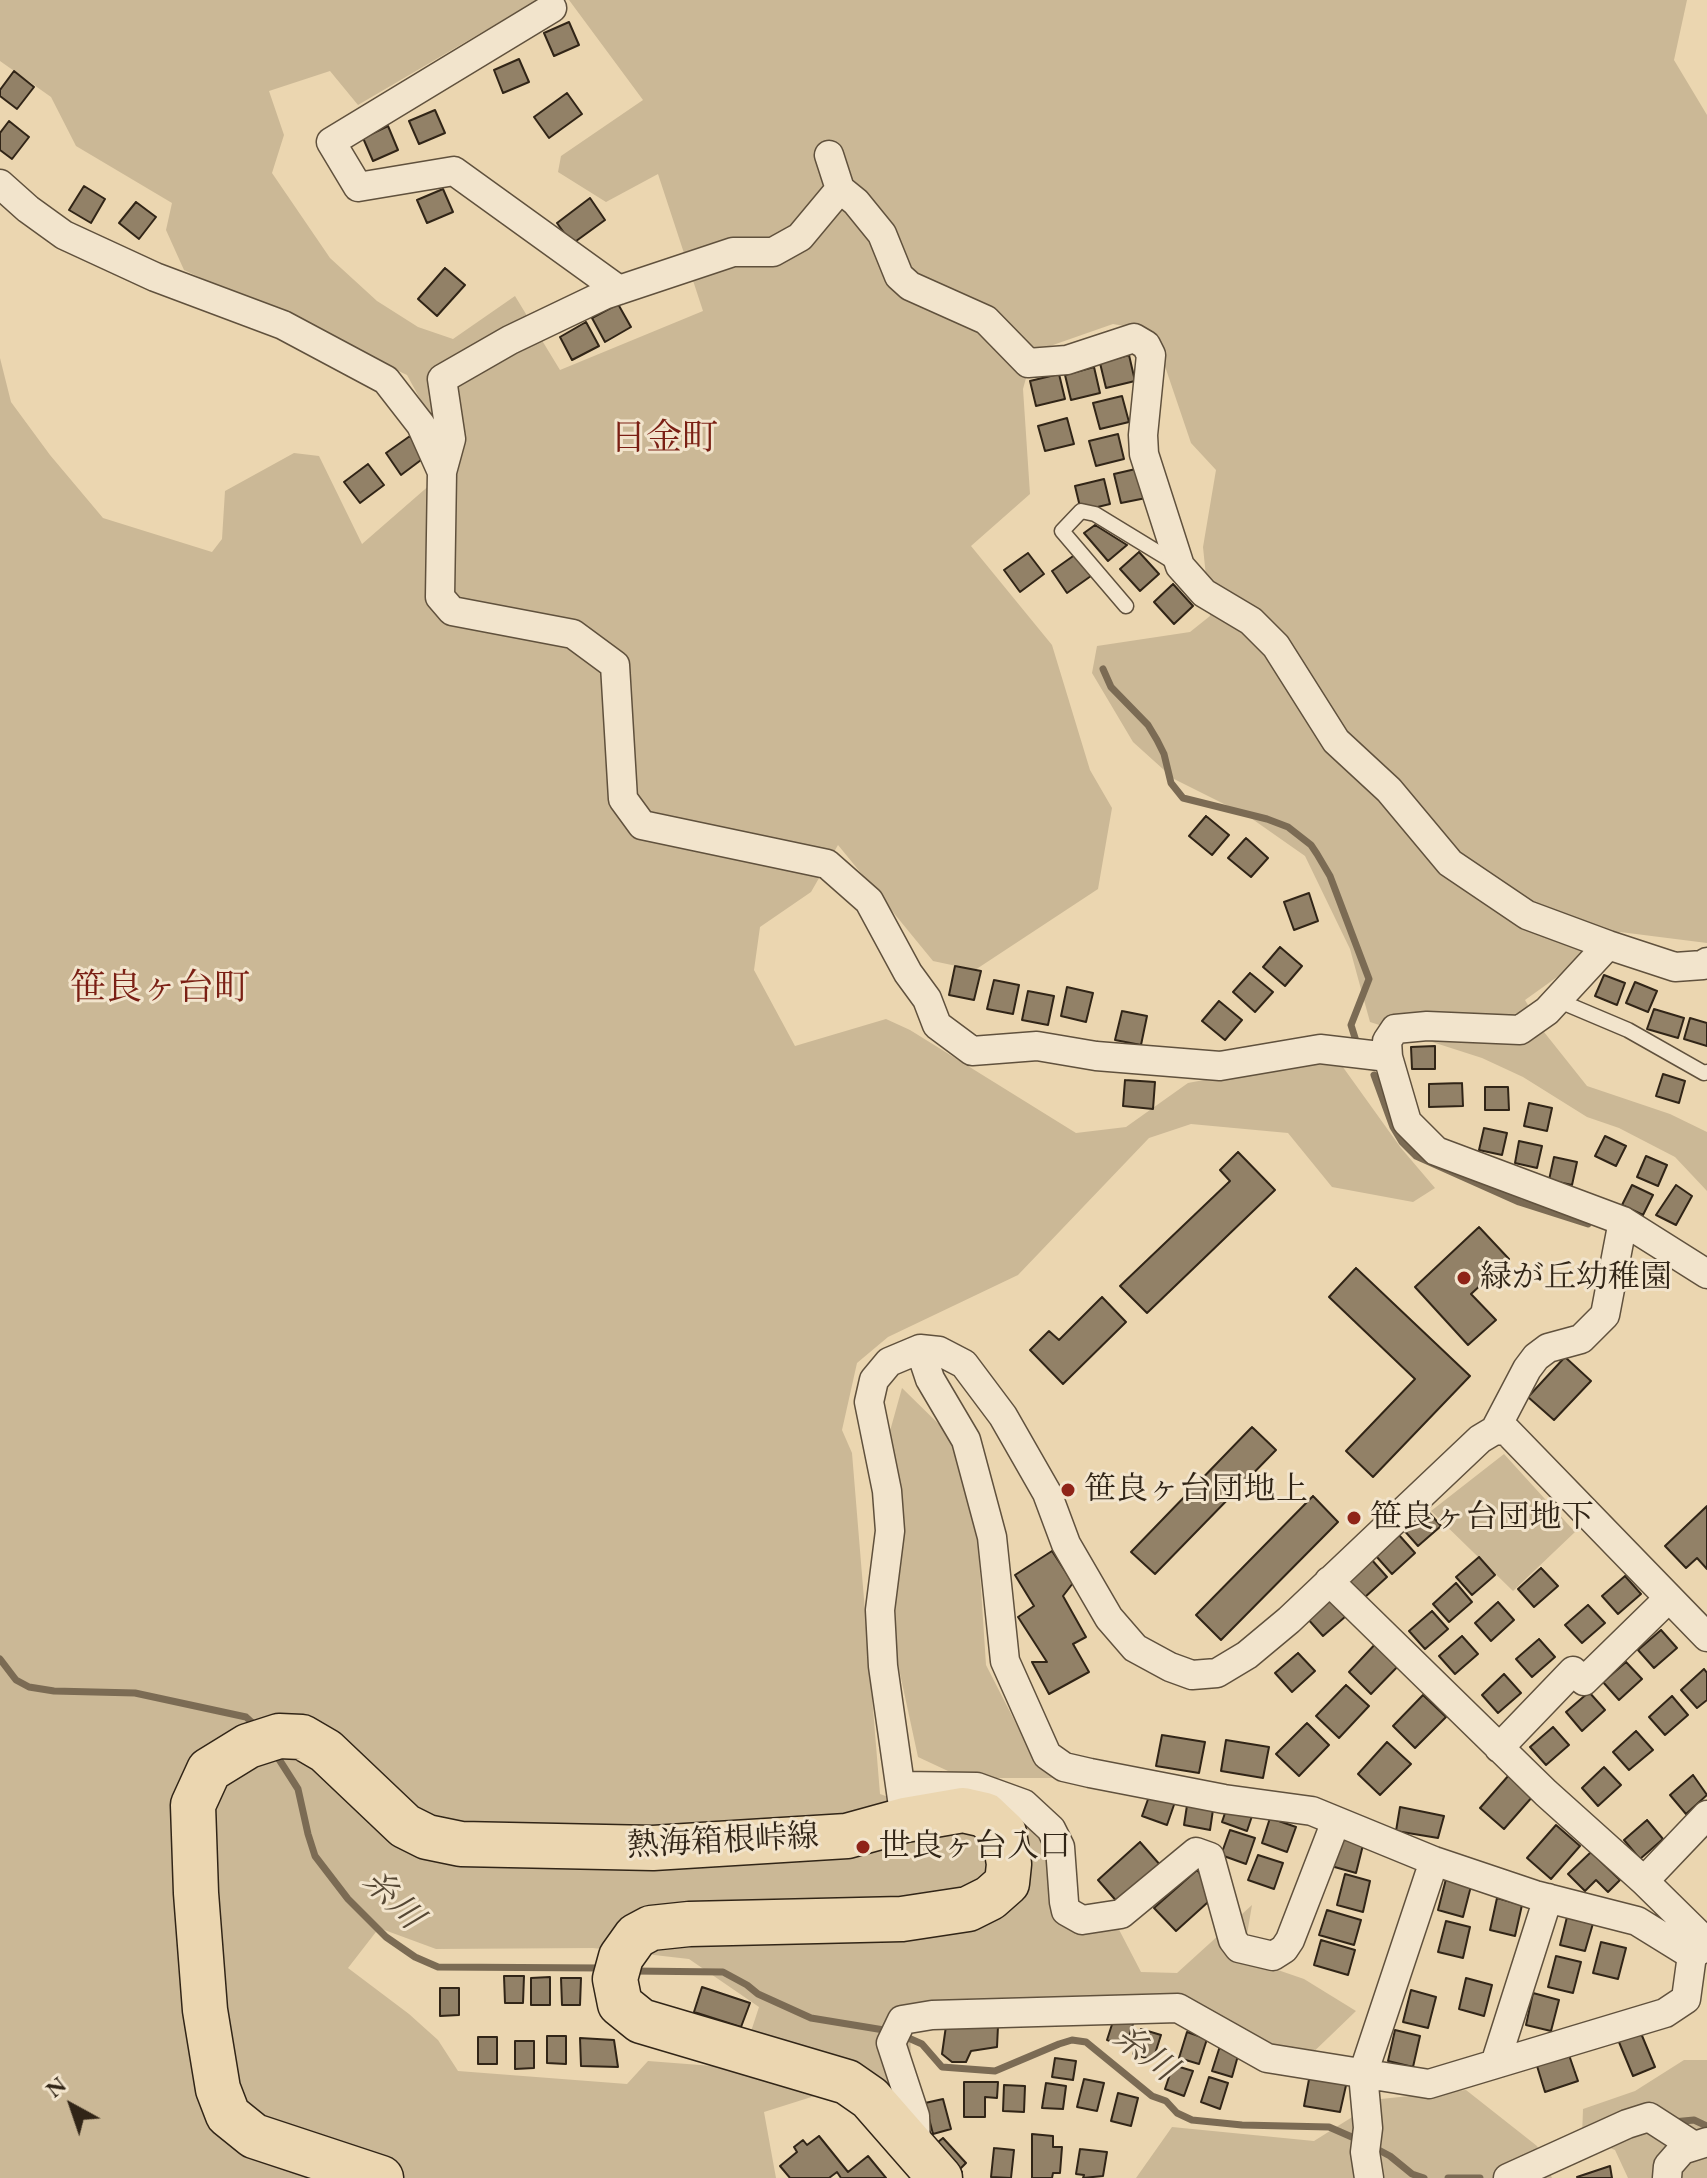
<!DOCTYPE html>
<html>
<head>
<meta charset="utf-8">
<style>
	body { margin:0 }
	#map { position:relative; width:1707px; height:2178px; overflow:hidden; background:#ebd6b0; font-family:"EB Garamond",serif }
	canvas { display:block }
	.north { position:absolute; left:32px; top:2066px; width:80px; height:80px; -webkit-text-stroke:6px #f2e4cc; paint-order:stroke; rotate:320deg; font-size:22px; font-weight:700; line-height:32px; text-align:center; color:#312517 }
	.north::after { content:''; display:block; margin:auto; width:28px; height:36px; background:#312517; clip-path:polygon(50% 0,100% 100%,50% 72%,0 100%) }
</style>
</head>
<body>
<div id="map">
<canvas width="1707" height="2178"></canvas>
<div class="north">N</div>
</div>
<script>
const ctx = document.querySelector('canvas').getContext('2d');
ctx.lineJoin = 'round';
function fill(path, color) { ctx.fillStyle = color; ctx.fill(path, 'evenodd'); }
const poly = rows => new Path2D(rows.map(r => 'M' + r).join(''));
function stroke(path, color, width, dash) { ctx.strokeStyle = color; ctx.lineWidth = width; ctx.lineCap = dash ? 'butt' : 'round'; ctx.setLineDash(dash || []); ctx.stroke(path); }
function write(font, color, halo, rows, align = 'center') {
  ctx.font = font + ' "EB Garamond","Noto Serif JP",serif'; ctx.lineWidth = 6; ctx.setLineDash([]); ctx.textBaseline = 'middle'; ctx.strokeStyle = halo; ctx.fillStyle = color; for (const [text, x, y, turn = 0] of rows) {
    ctx.save(); ctx.translate(x, y); ctx.rotate((+turn || 0) * Math.PI / 180); ctx.textAlign = isNaN(turn) ? turn : align; if (halo) ctx.strokeText(text, 0, 0); ctx.fillText(text, 0, 0); ctx.restore();
  }
}
const green = poly([
	[0,0,537,0,358,105,330,71,269,91,284,135,272,173,330,258,377,301,418,327,453,339,515,296,560,370,703,311,658,174,606,202,558,172,561,156,643,100,569,0,1687,0,1674,60,1707,115,1707,943,1620,932,1525,1000,1544,1032,1587,1086,1670,1114,1707,1132,1707,1191,1675,1157,1619,1128,1587,1117,1523,1077,1482,1058,1370,1022,1350,949,1305,856,1248,816,1174,779,1133,742,1092,673,1097,646,1190,632,1210,616,1203,547,1216,470,1191,443,1153,331,1113,324,1033,352,1023,389,1030,494,971,546,1052,645,1090,770,1112,808,1098,889,975,970,933,961,838,845,811,892,760,927,754,970,795,1046,886,1019,910,1030,1076,1133,1126,1127,1188,1083,1299,1062,1340,1063,1401,1148,1435,1188,1413,1202,1332,1187,1288,1133,1191,1124,1149,1138,1018,1275,888,1337,857,1363,842,1430,852,1453,880,1794,987,1832,1000,1912,1016,1815,1044,1838,1076,1929,1114,1920,1141,1972,1177,1973,1252,1905,1243,1958,1304,1979,1356,2011,1302,2063,1121,2005,911,2016,910,2098,862,2081,764,2112,776,2178,0,2178,0,358,11,402,50,455,103,518,212,552,222,539,225,491,294,453,319,456,362,544,455,463,407,375,184,270,166,230,172,203,76,146,51,97,0,61],
	[379,1928,436,1949,593,1948,689,1959,759,2007,739,2068,648,2061,627,2084,458,2071,438,2040,409,2014,348,1968],
	[902,1388,952,1437,978,1543,986,1665,1027,1745,1068,1778,963,1778,918,1757,896,1655,893,1470,890,1431],
	[1504,1454,1575,1532,1513,1591,1431,1511],
	[1684,2060,1707,2060,1707,2178,1628,2178,1615,2150,1582,2137,1583,2109,1635,2091],
	[1466,2090,1537,2146,1552,2178,1136,2178,1172,2127,1314,2141,1381,2099]
]);
const stream = poly([
	[1103,669,1111,687,1148,725,1157,740,1164,754,1171,783,1183,798,1267,819,1288,827,1311,845,1317,854,1330,876,1369,979,1351,1025,1356,1041],
	[1374,1075,1393,1127,1402,1142,1416,1156,1519,1202,1588,1224],
	[0,1659,16,1680,29,1687,54,1691,135,1693,246,1717,258,1728],
	[275,1753,298,1789,308,1834,315,1856,348,1899,386,1937,415,1957,438,1967,602,1968],
	[633,1971,723,1972,747,1985,758,1994,811,2018,890,2031],
	[904,2036,922,2044,942,2067,995,2071,1059,2044,1072,2040,1086,2042,1152,2096,1166,2101,1177,2113,1192,2120,1242,2125,1329,2127,1361,2141],
	[1673,2122,1694,2120,1707,2126],
	[1373,2147,1390,2156,1412,2174,1424,2178],
	[1448,2178,1480,2178]
]);
const building = poly([
	[569,22,579,45,554,56,544,33,569,22],
	[519,59,529,82,503,93,494,70,519,59],
	[14,71,34,87,17,109,0,96,0,90,14,71],
	[567,93,582,114,549,138,534,117,567,93],
	[435,110,445,133,419,144,409,121,435,110],
	[9,121,29,137,12,159,0,150,0,133,9,121],
	[388,126,398,150,373,161,363,138,388,126],
	[84,186,105,199,91,223,69,210,84,186],
	[443,189,453,212,427,223,417,200,443,189],
	[590,198,605,220,572,244,557,223,590,198],
	[136,202,156,217,139,239,119,223,136,202],
	[445,268,465,285,437,316,418,299,445,268],
	[618,304,631,327,605,342,592,318,618,304],
	[586,322,599,346,572,360,560,337,586,322],
	[1129,355,1135,381,1106,388,1100,363,1129,355],
	[1094,367,1100,393,1071,400,1065,375,1094,367],
	[1059,374,1065,399,1036,406,1030,381,1059,374],
	[1122,396,1129,422,1100,429,1093,403,1122,396],
	[1067,418,1074,444,1045,451,1038,426,1067,418],
	[1118,434,1124,459,1096,466,1089,441,1118,434],
	[410,436,425,457,401,475,386,453,410,436],
	[368,464,384,485,360,503,344,482,368,464],
	[1140,468,1146,498,1121,503,1114,474,1140,468],
	[1104,479,1110,504,1081,511,1075,486,1104,479],
	[1095,525,1127,545,1108,561,1084,533,1095,525],
	[1139,552,1159,574,1140,591,1120,569,1139,552],
	[1028,553,1044,574,1020,592,1004,570,1028,553],
	[1076,554,1091,576,1067,593,1052,571,1076,554],
	[1173,584,1193,606,1174,624,1154,602,1173,584],
	[1206,816,1229,835,1212,855,1189,836,1206,816],
	[1246,838,1268,858,1251,877,1228,858,1246,838],
	[1309,893,1318,921,1294,930,1284,902,1309,893],
	[1280,947,1302,966,1285,986,1263,967,1280,947],
	[955,966,981,971,974,1000,949,995,955,966],
	[1250,973,1273,992,1255,1012,1233,992,1250,973],
	[1604,975,1625,983,1617,1005,1595,996,1604,975],
	[994,980,1019,985,1013,1014,987,1009,994,980],
	[1635,982,1657,991,1648,1012,1626,1003,1635,982],
	[1067,987,1093,993,1086,1022,1061,1016,1067,987],
	[1028,991,1054,996,1048,1025,1022,1020,1028,991],
	[1219,1001,1242,1020,1225,1040,1202,1021,1219,1001],
	[1654,1009,1684,1018,1678,1038,1647,1029,1654,1009],
	[1122,1011,1147,1016,1141,1045,1115,1040,1122,1011],
	[1690,1018,1707,1023,1707,1046,1684,1039,1690,1018],
	[1435,1046,1435,1069,1412,1069,1411,1047,1435,1046],
	[1663,1074,1685,1081,1679,1103,1656,1096,1663,1074],
	[1125,1080,1155,1082,1153,1109,1123,1106,1125,1080],
	[1462,1083,1463,1106,1429,1107,1429,1084,1462,1083],
	[1485,1087,1508,1087,1509,1110,1485,1110,1485,1087],
	[1529,1103,1552,1108,1547,1131,1524,1126,1529,1103],
	[1484,1128,1507,1133,1502,1155,1479,1150,1484,1128],
	[1605,1136,1626,1146,1616,1166,1595,1156,1605,1136],
	[1519,1141,1542,1146,1537,1168,1515,1163,1519,1141],
	[1238,1152,1275,1190,1147,1313,1120,1286,1230,1181,1220,1170,1238,1152],
	[1646,1156,1667,1165,1658,1186,1637,1177,1646,1156],
	[1554,1157,1577,1162,1572,1185,1549,1180,1554,1157],
	[1632,1185,1653,1195,1643,1215,1622,1205,1632,1185],
	[1676,1185,1692,1196,1676,1225,1656,1215,1676,1185],
	[1479,1227,1509,1259,1471,1294,1496,1320,1468,1345,1415,1287,1479,1227],
	[1356,1268,1470,1376,1373,1477,1346,1451,1415,1379,1329,1297,1356,1268],
	[1102,1297,1126,1322,1063,1384,1030,1350,1049,1331,1059,1340,1102,1297],
	[1565,1357,1591,1381,1554,1420,1528,1397,1565,1357],
	[1252,1427,1276,1450,1155,1574,1131,1552,1252,1427],
	[1313,1496,1338,1522,1221,1640,1196,1615,1313,1496],
	[1707,1506,1707,1569,1697,1558,1686,1568,1665,1546,1707,1506],
	[1425,1508,1441,1526,1418,1546,1402,1528,1425,1508],
	[1399,1535,1415,1553,1392,1574,1376,1556,1399,1535],
	[1052,1551,1073,1583,1063,1596,1086,1637,1073,1644,1089,1672,1049,1694,1032,1662,1047,1662,1018,1617,1034,1606,1015,1575,1052,1551],
	[1479,1557,1495,1575,1472,1595,1456,1577,1479,1557],
	[1371,1559,1387,1577,1364,1598,1348,1580,1371,1559],
	[1541,1568,1558,1586,1534,1607,1518,1589,1541,1568],
	[1625,1576,1641,1594,1618,1614,1602,1596,1625,1576],
	[1456,1583,1472,1602,1449,1622,1433,1604,1456,1583],
	[1330,1598,1346,1616,1323,1636,1307,1618,1330,1598],
	[1498,1602,1514,1620,1491,1641,1475,1623,1498,1602],
	[1588,1605,1605,1623,1582,1643,1565,1625,1588,1605],
	[1432,1611,1448,1629,1425,1649,1409,1631,1432,1611],
	[1661,1630,1677,1648,1654,1668,1638,1650,1661,1630],
	[1462,1636,1478,1654,1455,1674,1439,1656,1462,1636],
	[1539,1639,1555,1657,1532,1677,1516,1659,1539,1639],
	[1379,1640,1402,1662,1371,1694,1349,1672,1379,1640],
	[1298,1653,1315,1671,1292,1692,1275,1673,1298,1653],
	[1626,1662,1642,1679,1619,1700,1603,1682,1626,1662],
	[1704,1669,1707,1673,1707,1700,1697,1708,1681,1690,1704,1669],
	[1504,1674,1521,1693,1498,1713,1482,1695,1504,1674],
	[1346,1685,1369,1706,1339,1738,1316,1716,1346,1685],
	[1589,1692,1605,1710,1582,1731,1566,1712,1589,1692],
	[1423,1695,1446,1717,1415,1748,1393,1726,1423,1695],
	[1672,1696,1688,1715,1665,1735,1649,1717,1672,1696],
	[1307,1723,1329,1745,1299,1776,1276,1754,1307,1723],
	[1553,1727,1569,1745,1546,1765,1530,1747,1553,1727],
	[1636,1731,1653,1750,1629,1770,1613,1752,1636,1731],
	[1162,1735,1205,1742,1199,1773,1156,1766,1162,1735],
	[1226,1740,1269,1747,1263,1778,1221,1771,1226,1740],
	[1387,1742,1411,1764,1380,1795,1358,1774,1387,1742],
	[1604,1767,1621,1785,1598,1806,1582,1788,1604,1767],
	[1509,1775,1533,1796,1504,1829,1480,1808,1509,1775],
	[1693,1775,1707,1795,1686,1814,1670,1795,1693,1775],
	[1151,1791,1176,1799,1167,1825,1142,1816,1151,1791],
	[1188,1799,1214,1803,1210,1830,1184,1825,1188,1799],
	[1228,1804,1253,1813,1247,1831,1222,1822,1228,1804],
	[1400,1807,1444,1816,1438,1838,1396,1831,1400,1807],
	[1270,1818,1296,1827,1287,1852,1262,1843,1270,1818],
	[1647,1820,1663,1839,1640,1859,1624,1840,1647,1820],
	[1556,1825,1580,1846,1551,1879,1527,1858,1556,1825],
	[1230,1830,1255,1838,1246,1864,1221,1855,1230,1830],
	[1339,1835,1364,1841,1356,1873,1331,1866,1339,1835],
	[1140,1842,1161,1866,1119,1904,1098,1880,1140,1842],
	[1591,1852,1620,1880,1608,1892,1596,1880,1585,1891,1568,1874,1591,1852],
	[1258,1855,1283,1863,1274,1889,1248,1880,1258,1855],
	[1197,1870,1218,1893,1176,1931,1154,1908,1197,1870],
	[1345,1874,1370,1881,1363,1912,1337,1905,1345,1874],
	[1446,1879,1471,1886,1463,1917,1438,1910,1446,1879],
	[1497,1898,1522,1905,1515,1936,1490,1930,1497,1898],
	[1327,1910,1361,1920,1354,1945,1319,1935,1327,1910],
	[1568,1913,1594,1920,1585,1951,1560,1945,1568,1913],
	[1446,1921,1470,1927,1463,1958,1438,1952,1446,1921],
	[1321,1940,1355,1950,1348,1975,1314,1965,1321,1940],
	[1601,1942,1626,1948,1618,1979,1593,1973,1601,1942],
	[1556,1956,1581,1962,1573,1993,1548,1987,1556,1956],
	[504,1976,524,1976,523,2003,505,2003,504,1976],
	[550,1977,550,2005,531,2005,531,1978,550,1977],
	[561,1978,581,1978,580,2005,562,2005,561,1978],
	[1466,1978,1492,1985,1484,2016,1459,2009,1466,1978],
	[702,1987,750,2003,741,2027,694,2012,702,1987],
	[440,1988,459,1988,459,2015,440,2016,440,1988],
	[1411,1990,1436,1997,1428,2028,1403,2022,1411,1990],
	[1533,1993,1559,2000,1551,2031,1526,2025,1533,1993],
	[1115,2015,1134,2021,1126,2046,1107,2040,1115,2015],
	[946,2026,998,2026,997,2047,971,2051,966,2062,952,2062,942,2054,946,2026],
	[1638,2026,1655,2067,1633,2076,1616,2035,1638,2026],
	[1141,2029,1161,2035,1153,2060,1133,2054,1141,2029],
	[1395,2030,1420,2036,1413,2067,1388,2061,1395,2030],
	[1187,2032,1207,2039,1199,2064,1179,2058,1187,2032],
	[547,2036,566,2036,566,2064,547,2063,547,2036],
	[478,2037,497,2037,497,2064,478,2064,478,2037],
	[580,2038,614,2040,618,2067,581,2066,580,2038],
	[515,2041,534,2041,534,2068,515,2069,515,2041],
	[1220,2046,1239,2052,1232,2077,1212,2071,1220,2046],
	[1569,2055,1578,2081,1545,2092,1537,2066,1569,2055],
	[1055,2058,1076,2061,1073,2080,1052,2077,1055,2058],
	[1173,2065,1193,2071,1184,2096,1165,2089,1173,2065],
	[1310,2074,1347,2081,1340,2112,1304,2106,1310,2074],
	[1209,2077,1228,2083,1220,2109,1201,2102,1209,2077],
	[1084,2079,1104,2083,1097,2111,1077,2107,1084,2079],
	[964,2082,998,2082,997,2098,985,2097,985,2117,964,2117,964,2082],
	[1046,2083,1066,2086,1063,2109,1042,2108,1046,2083],
	[1004,2085,1025,2086,1024,2112,1003,2111,1004,2085],
	[1118,2093,1138,2098,1131,2126,1111,2121,1118,2093],
	[943,2099,951,2129,933,2134,925,2103,943,2099],
	[1032,2134,1053,2136,1053,2147,1062,2147,1060,2173,1053,2173,1052,2178,1032,2178,1032,2134],
	[819,2136,848,2172,868,2156,886,2178,841,2178,837,2172,829,2178,790,2178,780,2166,797,2152,794,2147,803,2140,807,2145,819,2136],
	[943,2138,966,2163,960,2169,962,2172,957,2176,933,2146,943,2138],
	[994,2148,1014,2150,1011,2178,991,2177,994,2148],
	[1080,2149,1107,2152,1103,2176,1083,2178,1084,2175,1076,2174,1080,2149],
	[1610,2166,1612,2178,1578,2178,1577,2177,1610,2166]
]);
const lane = poly([
	[1126,606,1062,531,1081,511,1095,514,1177,564],
	[1557,1000,1628,1030,1704,1073,1707,1072]
]);
const street = poly([
	[552,8,331,142,358,187,454,171,619,290],
	[829,155,840,189,800,237,773,252,733,252,604,295,510,340,442,379,451,439,442,472,440,597,452,611,573,634,615,665,623,799,642,825,827,864,869,901,908,973,927,999,937,1025,972,1051,1037,1046,1096,1056,1220,1066,1320,1049,1388,1057],
	[0,184,28,209,64,235,155,277,283,325,386,380,421,425,442,472],
	[840,189,856,202,882,234,899,276,910,286,986,320,1028,363,1067,360,1134,338,1146,345,1151,355,1143,435,1144,454,1180,566,1204,593,1251,621,1276,646,1336,741,1389,790,1450,863,1527,915,1608,945],
	[1707,962,1703,965,1675,967,1608,945,1547,1011,1520,1030,1427,1026,1395,1029,1387,1041,1388,1057,1407,1122,1436,1151,1623,1221,1707,1274],
	[920,1349,930,1379,966,1440,992,1537,1005,1661,1047,1755,1064,1767,1090,1773,1224,1799,1312,1811,1434,1861,1535,1895,1637,1921,1692,1955,1707,1946],
	[1495,1430,1527,1369,1536,1357,1548,1348,1581,1339,1605,1315,1623,1221],
	[1329,1581,1546,1793,1644,1881,1707,1943],
	[1499,1748,1573,1671,1584,1681,1669,1598],
	[901,1786,977,1787,1024,1804,1051,1829,1060,1847,1064,1902,1066,1911,1082,1920,1121,1914,1196,1852,1210,1857,1233,1940,1239,1948,1273,1956,1284,1949,1290,1940,1336,1821],
	[905,1820,883,1666,880,1610,890,1531,887,1491,869,1402,874,1380,889,1362,920,1349,939,1351,964,1364,1003,1416,1047,1493,1066,1544,1109,1618,1135,1648,1170,1667,1192,1675,1217,1673,1247,1655,1289,1620,1480,1439,1495,1430,1507,1431,1707,1637],
	[1644,1881,1707,1815],
	[1495,2064,1548,1898],
	[916,2150,915,2116,891,2043,902,2020,932,2015,1178,2008,1267,2058,1429,2084,1665,2013,1686,1999,1692,1955],
	[1369,2178,1365,2152,1368,2128,1363,2074,1434,1861],
	[1508,2178,1627,2124,1649,2117,1694,2146],
	[1667,2178,1668,2166,1682,2150,1707,2142]
]);
const primary = poly([
	[381,2178,254,2136,228,2115,218,2089,205,2010,196,1893,193,1805,209,1770,248,1746,279,1736,302,1737,326,1751,405,1826,427,1837,461,1844,653,1848,847,1836,905,1820,963,1810,985,1815,1004,1833,1009,1864,1007,1883,990,1898,968,1909,902,1919,689,1924,651,1928,636,1936,621,1957,615,1979,620,2004,641,2021,847,2082,870,2098,940,2178]
]);
const markers = [
	[1464,1278,8,"#8f2418"],
	[1068,1490,8,"#8f2418"],
	[1354,1518,8,"#8f2418"],
	[863,1847,8,"#8f2418"]
];
const poiNames = [
	["緑が丘幼稚園",1480,1278],
	["笹良ヶ台団地上",1084,1490],
	["笹良ヶ台団地下",1370,1518],
	["世良ヶ台入口",879,1847]
];
const streetNames = [
	["熱海箱根峠線",723,1842,-3]
];
const waterNames = [
	["糸川",392,1900,45],
	["糸川",1144,2054,37]
];
const quarterNames = [
	["日金町",664,439],
	["笹良ヶ台町",160,989]
];
fill(green, '#cbb896');
stroke(stream, '#7b6b54', 7);
fill(building, '#928167');
stroke(building, '#312517', 2);
stroke(lane, '#60513d', 17);
stroke(street, '#60513d', 31);
stroke(primary, '#312517', 47);
stroke(lane, '#f2e4cc', 14);
stroke(street, '#f2e4cc', 28);
stroke(primary, '#ebd6b0', 44);
for (const [x, y, r, color] of markers) { const dot = new Path2D(); dot.arc(x, y, r, 0, 2 * Math.PI); ctx.fillStyle = color; ctx.fill(dot); stroke(dot, '#f2e4cc', 3); }
write('32px', '#312517', '#f2e4cc', poiNames, 'left');
write('32px', '#312517', '#f2e4cc', streetNames);
write('italic 34px', '#564835', '#f2e4cc', waterNames);
write('36px', '#7a1f14', '#f2e4cc', quarterNames);
</script>
</body>
</html>
